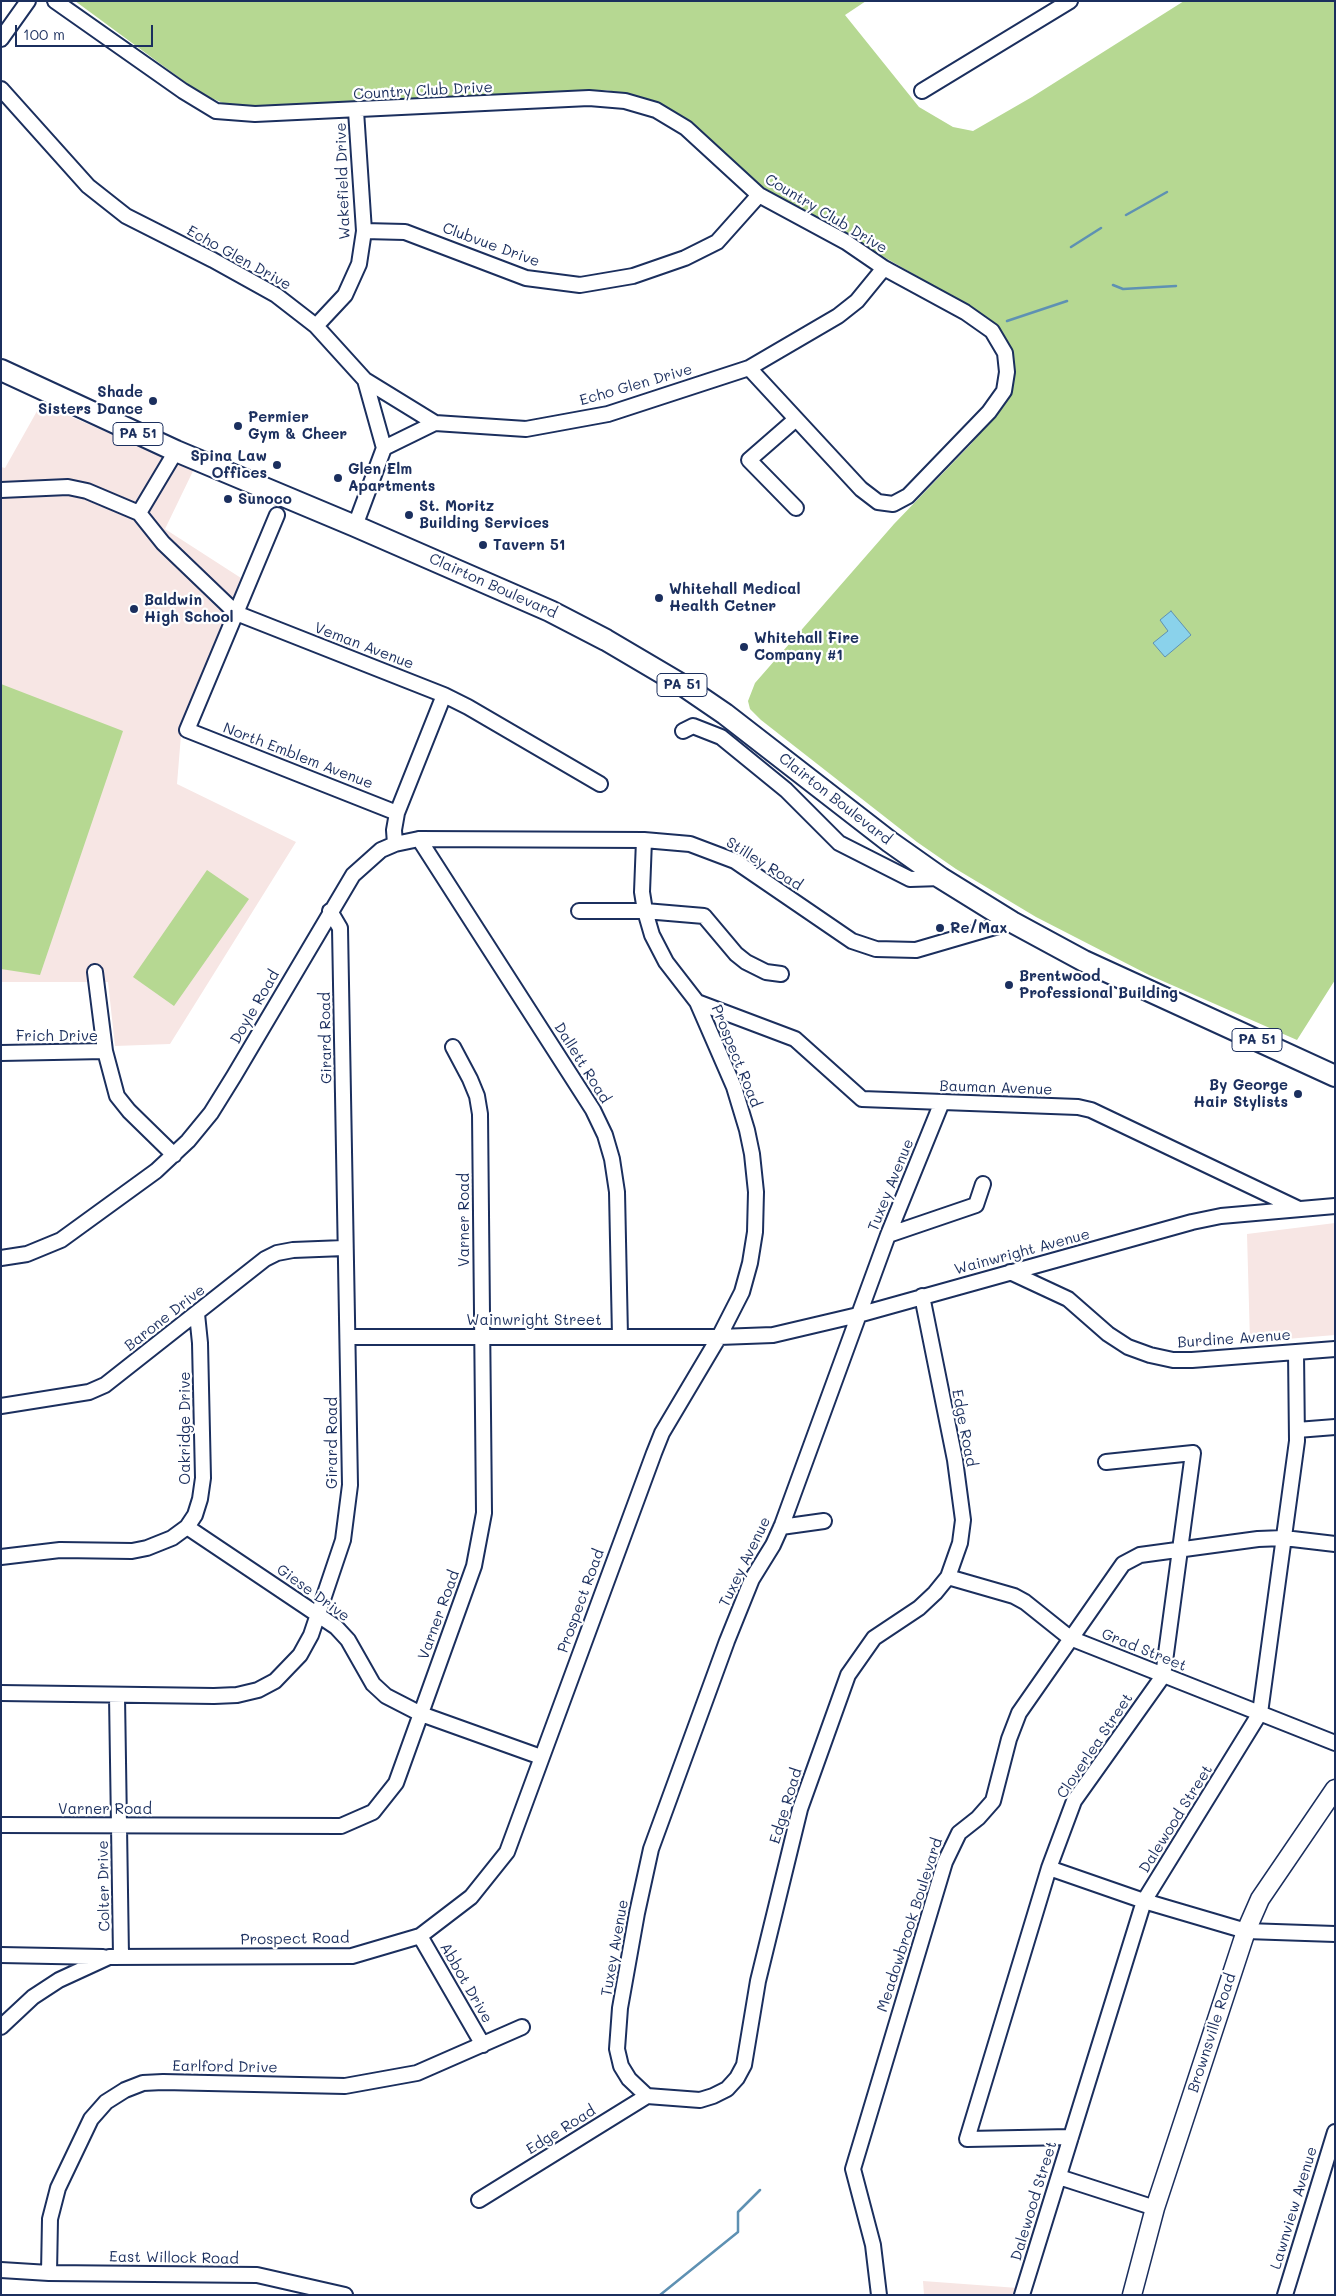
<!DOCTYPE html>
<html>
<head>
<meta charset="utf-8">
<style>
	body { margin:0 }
	#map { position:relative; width:1336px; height:2296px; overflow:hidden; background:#fff; font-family:Mali,sans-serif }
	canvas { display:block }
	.frame { position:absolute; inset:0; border:2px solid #1b2f5e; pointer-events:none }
	.scale { position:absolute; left:15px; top:25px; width:138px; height:22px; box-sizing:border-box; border:2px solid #1b2f5e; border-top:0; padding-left:6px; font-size:15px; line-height:18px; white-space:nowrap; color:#1b2f5e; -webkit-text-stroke:4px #fff; paint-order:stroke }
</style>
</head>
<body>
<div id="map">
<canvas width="1336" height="2296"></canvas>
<div class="frame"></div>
<div class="scale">100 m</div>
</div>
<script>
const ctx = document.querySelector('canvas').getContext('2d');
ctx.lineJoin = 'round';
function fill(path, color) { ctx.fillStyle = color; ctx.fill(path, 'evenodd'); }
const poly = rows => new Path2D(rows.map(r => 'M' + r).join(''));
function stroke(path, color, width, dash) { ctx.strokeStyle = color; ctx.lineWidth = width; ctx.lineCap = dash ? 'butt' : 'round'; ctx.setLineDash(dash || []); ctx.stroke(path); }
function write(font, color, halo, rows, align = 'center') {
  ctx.font = font + ' Mali,sans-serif'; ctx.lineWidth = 4.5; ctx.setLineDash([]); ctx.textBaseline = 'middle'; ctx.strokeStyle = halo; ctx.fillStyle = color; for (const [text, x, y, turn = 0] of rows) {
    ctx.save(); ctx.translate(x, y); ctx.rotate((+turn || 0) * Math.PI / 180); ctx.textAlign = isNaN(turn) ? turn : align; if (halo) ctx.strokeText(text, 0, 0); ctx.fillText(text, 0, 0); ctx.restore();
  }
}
const built = poly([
	[41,404,194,469,165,529,241,578,181,735,177,784,296,842,170,1044,115,1046,108,982,1,982,1,467,5,468],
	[1335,1223,1335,1335,1250,1342,1247,1234],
	[923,2281,1018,2288,1016,2295,924,2295]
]);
const green = poly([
	[75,1,866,1,845,15,919,107,953,127,973,131,1032,97,1184,1,1335,1,1335,980,1297,1040,1149,975,1036,917,956,869,917,842,761,720,750,709,748,701,755,683,894,524,971,444,997,413,1009,395,999,332,974,309,761,186,699,131,669,109,637,96,606,90,248,109,225,104,200,93],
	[1,684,123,731,40,975,1,969],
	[207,870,249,899,174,1006,133,977]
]);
const water = poly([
	[1171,611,1191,635,1165,657,1153,643,1168,631,1160,620,1171,611]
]);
const stream = poly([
	[1126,215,1167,192],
	[1071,247,1101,228],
	[1113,285,1123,289,1176,286],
	[1007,321,1067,301],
	[660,2295,738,2232,738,2212,760,2190]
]);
const minor = poly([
	[55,1,183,91,216,111,255,114,589,98,625,101,656,110,686,128,759,195,846,242,884,268,965,312,992,331,1005,353,1007,372,1004,391,989,412,908,496,893,504,878,502,861,489,749,368],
	[1,39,28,1],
	[1,89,88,186,126,216,213,260,276,295,316,326,365,380,435,423,526,429,608,414,749,368,838,316,857,301,884,268],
	[922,91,1070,1],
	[364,231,405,232,526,278,580,285,633,276,685,258,717,242,759,195],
	[316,326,345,295,359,264,364,231,356,111],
	[365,380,384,448],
	[1,490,68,487,87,491,139,513],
	[796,508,749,460,796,419],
	[139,513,163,543,236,613,444,695,468,707,600,784],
	[139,513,176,451],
	[277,515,187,730,397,813],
	[355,526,384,448,435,423],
	[683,731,693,726,721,737,786,790,839,843,910,879,941,878],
	[419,839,593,1110,605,1135,612,1159,617,1192,620,1336],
	[395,844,394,830,397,813,444,695],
	[579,911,645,911,704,916,736,954,746,962,766,972,781,974],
	[95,972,105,1051],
	[697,1002,795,1039,862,1099,1078,1107,1091,1110,1299,1209],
	[1,1053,105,1051,117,1096,129,1111,174,1155],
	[888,1235,976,1205,983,1184],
	[1,1258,27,1254,61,1240,156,1171,188,1141,211,1113,234,1076,353,875,381,850,395,844,419,839,644,840,690,844,735,861,852,941,876,949,916,950,1012,922],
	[1010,1272,1068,1299,1108,1334,1128,1347,1150,1355,1173,1360,1192,1360,1335,1349],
	[348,1337,719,1337,773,1335,858,1315,1192,1222,1221,1216,1335,1206],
	[1,1406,89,1392,105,1385,265,1259,277,1253,293,1250,344,1248],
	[1297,1430,1335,1427],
	[187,1527,336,1627,348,1640,373,1684,386,1696,421,1714,541,1757],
	[781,1527,824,1521],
	[1,1557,60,1550,132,1551,147,1548,172,1538,187,1527,195,1515,200,1499,203,1478,200,1343,197,1314],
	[948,1577,1014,1596,1025,1602,1070,1638,1335,1743],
	[1,1693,214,1696,237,1695,258,1690,275,1681,300,1655,311,1635,343,1540,350,1485,340,928,330,911],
	[117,1696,121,1956],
	[1,1825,341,1826,373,1812,396,1783,474,1566,484,1513,480,1114,477,1096,470,1079,453,1047],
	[1049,1868,1144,1901,1246,1931,1335,1934],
	[420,1936,483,2045],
	[1,1955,103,1957],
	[1,2027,33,1997,59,1980,109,1957,352,1956,420,1936,471,1897,507,1852,654,1453,662,1433,719,1337,742,1292,750,1263,755,1232,756,1192,752,1154,747,1130,734,1087,697,1002,666,962,652,935,645,911,642,892,644,840],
	[647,2096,629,2079,621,2066,617,2049,620,2008,637,1913,651,1849,727,1641,752,1579,773,1545,782,1525,888,1235,942,1102],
	[1071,2137,967,2139,1049,1868,1074,1801,1163,1676,1193,1453,1106,1462],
	[1059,2177,1155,2208],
	[479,2200,647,2096,700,2100,713,2096,727,2089,737,2078,744,2065,758,1981,800,1809,848,1675,874,1638,919,1608,935,1593,948,1577,960,1543,963,1520,955,1460,922,1296],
	[1,2270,49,2273,257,2275,345,2295],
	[49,2273,50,2219,58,2188,91,2119,106,2102,125,2090,143,2083,163,2082,345,2086,417,2073,522,2027],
	[879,2295,873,2245,853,2169,945,1862,959,1833,978,1818,993,1801,1009,1739,1019,1713,1123,1564,1140,1555,1258,1539,1284,1538,1335,1544],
	[1022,2295,1144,1901,1260,1713,1297,1441,1296,1352],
	[1285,2295,1335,2132]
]);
const major = poly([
	[1132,2295,1155,2208,1246,1931,1260,1899,1335,1789]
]);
const highway = poly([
	[1,370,176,451,355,526,550,611,606,640,684,686,725,714,890,842,941,878,1012,922,1084,961,1335,1076]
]);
const markers = [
	[153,401,5,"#1b2f5e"],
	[238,426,5,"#1b2f5e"],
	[277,465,5,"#1b2f5e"],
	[338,478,5,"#1b2f5e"],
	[228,499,5,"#1b2f5e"],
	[409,515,5,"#1b2f5e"],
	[483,545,5,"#1b2f5e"],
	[659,598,5,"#1b2f5e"],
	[134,609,5,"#1b2f5e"],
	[744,647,5,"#1b2f5e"],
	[940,928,5,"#1b2f5e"],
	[1009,985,5,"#1b2f5e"],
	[1298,1094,5,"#1b2f5e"]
];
const shields = [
	[138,434,50],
	[682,685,50],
	[1257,1040,50]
];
const shieldNames = [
	["PA 51",138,434],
	["PA 51",682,685],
	["PA 51",1257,1040]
];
const streetNames = [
	["Country Club Drive",423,91,-3],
	["Wakefield Drive",343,181,-92],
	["Country Club Drive",826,214,31],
	["Clubvue Drive",491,245,20],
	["Echo Glen Drive",239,258,29],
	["Echo Glen Drive",636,385,-16],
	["Clairton Boulevard",493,586,24],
	["Veman Avenue",364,646,21],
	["North Emblem Avenue",298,756,21],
	["Clairton Boulevard",835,799,38],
	["Stilley Road",764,864,32],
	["Doyle Road",255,1007,-60],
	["Frich Drive",57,1036],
	["Girard Road",326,1038,-91],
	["Prospect Road",736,1056,68],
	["Dallett Road",582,1063,58],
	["Bauman Avenue",996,1088,2],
	["Tuxey Avenue",891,1185,-68],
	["Varner Road",464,1220,-90],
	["Wainwright Avenue",1022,1252,-15],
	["Barone Drive",165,1318,-38],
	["Wainwright Street",534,1320],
	["Burdine Avenue",1234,1339,-4],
	["Oakridge Drive",185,1428,-90],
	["Edge Road",964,1428,79],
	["Girard Road",332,1443,-90],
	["Tuxey Avenue",745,1562,-64],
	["Giese Drive",313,1593,36],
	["Prospect Road",581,1601,-70],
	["Varner Road",439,1615,-70],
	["Grad Street",1144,1650,22],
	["Cloverlea Street",1095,1746,-56],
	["Edge Road",786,1806,-73],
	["Varner Road",105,1809],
	["Dalewood Street",1176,1819,-58],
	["Colter Drive",104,1886,-91],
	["Meadowbrook Boulevard",910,1925,-72],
	["Prospect Road",295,1939,-1],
	["Tuxey Avenue",615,1948,-80],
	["Abbot Drive",466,1983,60],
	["Brownsville Road",1212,2033,-72],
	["Earlford Drive",225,2067,1],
	["Edge Road",561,2130,-32],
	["Dalewood Street",1034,2201,-73],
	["Lawnview Avenue",1294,2208,-73],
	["East Willock Road",174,2258,1]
];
const poiNames = [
	["Shade",143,392,"right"],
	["Sisters Dance",143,409,"right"],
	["Permier",248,417],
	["Gym & Cheer",248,434],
	["Spina Law",267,456,"right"],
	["Offices",267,473,"right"],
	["Glen Elm",348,469],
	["Apartments",348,486],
	["Sunoco",238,499],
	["St. Moritz",419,506],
	["Building Services",419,523],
	["Tavern 51",493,545],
	["Whitehall Medical",669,589],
	["Health Cetner",669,606],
	["Baldwin",144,600],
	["High School",144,617],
	["Whitehall Fire",754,638],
	["Company #1",754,655],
	["Re/Max",950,928],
	["Brentwood",1019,976],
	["Professional Building",1019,993],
	["By George",1288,1085,"right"],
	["Hair Stylists",1288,1102,"right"]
];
fill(built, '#f7e6e4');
fill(green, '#b6d892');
fill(water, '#8ad2eb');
stroke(water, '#5e91b3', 1);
stroke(stream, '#5e91b3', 2.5);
stroke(minor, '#1b2f5e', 18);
stroke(major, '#1b2f5e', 21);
stroke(highway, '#1b2f5e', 24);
stroke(minor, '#fff', 14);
stroke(major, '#fff', 18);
stroke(highway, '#fff', 20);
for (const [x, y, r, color] of markers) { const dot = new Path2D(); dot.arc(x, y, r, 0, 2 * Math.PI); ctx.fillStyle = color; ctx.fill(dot); stroke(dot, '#fff', 2); }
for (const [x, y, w] of shields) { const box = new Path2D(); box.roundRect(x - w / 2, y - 11.5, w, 23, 4); ctx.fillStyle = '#fff'; ctx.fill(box); stroke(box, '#1b2f5e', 1); }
write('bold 14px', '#1b2f5e', null, shieldNames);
write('15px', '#1b2f5e', '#fff', streetNames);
write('bold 15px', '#1b2f5e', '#fff', poiNames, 'left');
</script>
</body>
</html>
